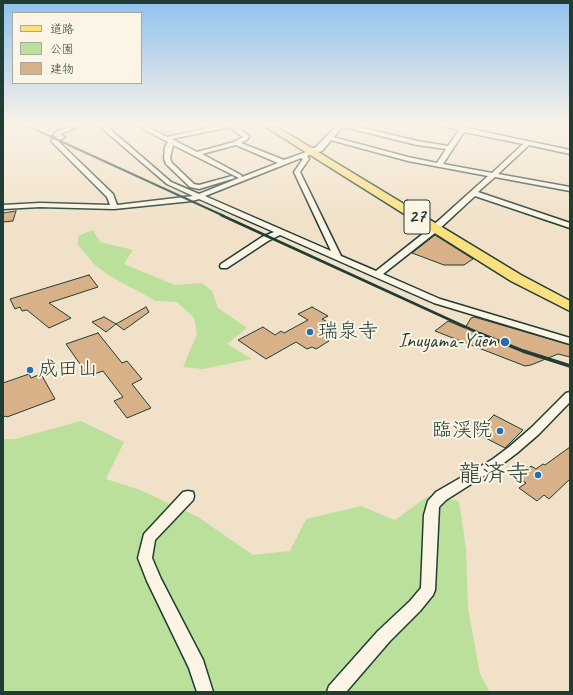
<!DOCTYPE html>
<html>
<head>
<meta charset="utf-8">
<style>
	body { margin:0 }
	#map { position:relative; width:573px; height:695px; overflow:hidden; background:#f1e1c9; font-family:Caveat,"Klee One",sans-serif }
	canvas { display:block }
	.frame { position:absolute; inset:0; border:4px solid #1f3d34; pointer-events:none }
	.legend { position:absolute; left:12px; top:12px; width:130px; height:72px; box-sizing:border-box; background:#fcf5e5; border:1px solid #a4ab9e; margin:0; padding:5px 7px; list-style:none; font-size:12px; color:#1f3d34 }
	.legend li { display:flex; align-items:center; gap:8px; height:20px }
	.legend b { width:20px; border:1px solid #a4ab9e }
</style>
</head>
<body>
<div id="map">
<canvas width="573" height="695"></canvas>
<div class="frame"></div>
<ul class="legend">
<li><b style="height:5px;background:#fbe080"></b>道路</li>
<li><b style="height:11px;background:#bae09b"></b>公園</li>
<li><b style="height:11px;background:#d8b189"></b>建物</li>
</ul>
</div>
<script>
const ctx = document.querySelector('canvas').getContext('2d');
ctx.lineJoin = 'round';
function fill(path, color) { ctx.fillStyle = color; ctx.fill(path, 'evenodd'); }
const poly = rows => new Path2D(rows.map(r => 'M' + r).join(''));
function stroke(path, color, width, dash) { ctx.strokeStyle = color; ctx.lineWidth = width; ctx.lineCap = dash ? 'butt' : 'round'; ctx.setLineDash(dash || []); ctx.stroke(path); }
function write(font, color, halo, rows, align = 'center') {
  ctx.font = font + ' Caveat,"Klee One",sans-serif'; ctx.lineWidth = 4; ctx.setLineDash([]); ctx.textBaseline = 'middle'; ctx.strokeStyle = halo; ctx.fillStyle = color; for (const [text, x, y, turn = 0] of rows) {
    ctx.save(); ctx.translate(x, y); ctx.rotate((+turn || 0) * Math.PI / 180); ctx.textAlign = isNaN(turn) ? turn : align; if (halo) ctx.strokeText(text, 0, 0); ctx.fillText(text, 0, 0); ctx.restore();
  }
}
const green = poly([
	[93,230,100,242,133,250,124,264,175,285,202,283,212,291,218,308,247,328,227,344,252,359,203,369,183,367,197,334,194,318,177,302,156,301,108,275,95,265,78,245,78,236],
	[81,421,124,442,106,479,140,490,198,517,253,555,290,551,306,519,361,506,395,520,428,496,459,501,466,548,468,608,480,674,490,692,3,692,3,439,15,439]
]);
const building = poly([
	[16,211,13,221,3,222,3,213,16,211],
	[435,235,473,259,464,265,444,265,412,253,435,235],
	[89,275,98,287,49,303,71,318,49,328,27,310,22,311,20,307,15,309,10,299,89,275],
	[146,307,149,312,124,330,116,324,146,307],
	[312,307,328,316,322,319,337,327,335,328,337,329,333,332,335,333,325,339,329,341,316,349,312,347,307,349,296,342,266,359,238,340,263,327,275,335,281,331,284,333,308,320,298,314,312,307],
	[104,317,116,324,106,332,92,322,104,317],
	[474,317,570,345,570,357,558,354,531,365,525,366,435,331,448,321,465,328,471,318,474,317],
	[98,333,122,363,127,361,142,379,132,384,151,408,127,418,114,401,123,397,103,371,91,375,90,373,87,374,66,344,98,333],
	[29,374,31,378,41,374,55,399,7,417,6,416,3,417,3,383,29,374],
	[494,415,523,430,505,448,476,433,494,415],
	[570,447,570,479,549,499,544,495,537,501,519,488,526,483,516,476,527,467,529,468,531,466,536,469,543,464,545,465,570,447]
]);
const minor = poly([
	[76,124,86,124,60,134,65,137,58,141,113,194,117,205,193,196,167,184,97,124,104,124,171,182,199,194,239,178,173,145,170,158,172,163,194,184,199,185,232,176,235,178,199,189,190,187,166,164,164,158,165,147,168,142,134,124,142,124,167,137,225,124,233,124,249,136,248,139,241,143,284,160,309,151,313,151,313,153,307,156,309,159,300,172,341,256,376,271,429,229,488,176,408,161,327,139,327,137,329,136,408,157,437,163,446,149,417,145,340,126,340,124,347,124,417,141,448,146,459,130,433,124,446,124,461,127,463,124,467,124,466,128,570,150,570,154,529,145,498,174,570,187,570,191,495,177,478,192,570,223,570,228,475,196,435,233,383,274,440,299,570,338,570,344,434,303,280,235,268,241,227,268,221,268,220,266,221,264,262,237,274,232,199,199,192,201,114,209,40,207,3,209,3,205,40,203,110,205,107,197,51,141,57,137,53,135,56,132,76,124],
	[229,127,243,137,234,142,197,152,172,139,229,127],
	[464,132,523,144,492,173,443,164,464,132],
	[236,145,278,163,242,177,241,175,202,154,236,145],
	[301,158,303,159,294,172,331,251,205,196,301,158],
	[570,392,570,402,539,434,517,453,501,465,446,500,439,507,435,590,433,595,420,611,390,641,346,692,327,692,329,686,378,631,410,601,421,588,424,515,428,501,436,492,493,459,509,447,531,428,566,393,570,392],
	[188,491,193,492,194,496,193,500,155,540,152,558,161,579,203,660,213,692,197,692,189,668,147,581,138,558,144,534,183,492,188,491]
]);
const tertiary = poly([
	[338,124,345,124,322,151,311,154,308,154,308,150,316,147,338,124]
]);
const primary = poly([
	[261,124,272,124,521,275,570,301,570,311,511,281,261,124]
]);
const railFar2 = poly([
	[23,124,224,216]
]);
const railFar1 = poly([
	[221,215,483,335]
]);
const rail = poly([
	[481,334,523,351,570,366]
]);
const markers = [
	[310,332,4,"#1f6fb2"],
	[505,342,5,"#1f6fb2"],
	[30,370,4,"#1f6fb2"],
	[500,431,4,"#1f6fb2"],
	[538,475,4,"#1f6fb2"]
];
const shields = [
	[417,217,26]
];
const shieldNames = [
	["27",417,217]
];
const poiNames = [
	["瑞泉寺",318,332],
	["Inuyama-Yūen",496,342,"right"],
	["成田山",38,370],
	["臨渓院",492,431,"right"]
];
const nearPoinames = [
	["龍済寺",530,475]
];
fill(green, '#bae09b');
fill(building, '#d8b189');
stroke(building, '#1f3d34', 1);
stroke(minor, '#1f3d34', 3);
stroke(tertiary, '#1f3d34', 3);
stroke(primary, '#1f3d34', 3);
fill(minor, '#fcf5e5');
fill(tertiary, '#fcf5e5');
fill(primary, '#fbe080');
stroke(railFar2, '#1f3d34', 2);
stroke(railFar1, '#1f3d34', 2.5);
stroke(rail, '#1f3d34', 3.5);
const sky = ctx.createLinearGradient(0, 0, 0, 222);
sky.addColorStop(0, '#90c1ee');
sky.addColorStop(0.56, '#f9f2e7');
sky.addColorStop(1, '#f9f2e700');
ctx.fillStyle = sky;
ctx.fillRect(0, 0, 573, 222);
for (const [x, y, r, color] of markers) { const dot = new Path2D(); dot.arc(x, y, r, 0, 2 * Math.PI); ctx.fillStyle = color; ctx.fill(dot); stroke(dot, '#fcf5e5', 1.5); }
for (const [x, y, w] of shields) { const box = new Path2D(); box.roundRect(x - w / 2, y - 17, w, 34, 3); ctx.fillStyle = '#fcf5e5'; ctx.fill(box); stroke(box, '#1f3d34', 1); }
write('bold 19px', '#1f3d34', null, shieldNames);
write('20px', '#1f3d34', '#fcf5e5', poiNames, 'left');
write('24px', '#1f3d34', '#fcf5e5', nearPoinames, 'right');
</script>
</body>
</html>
